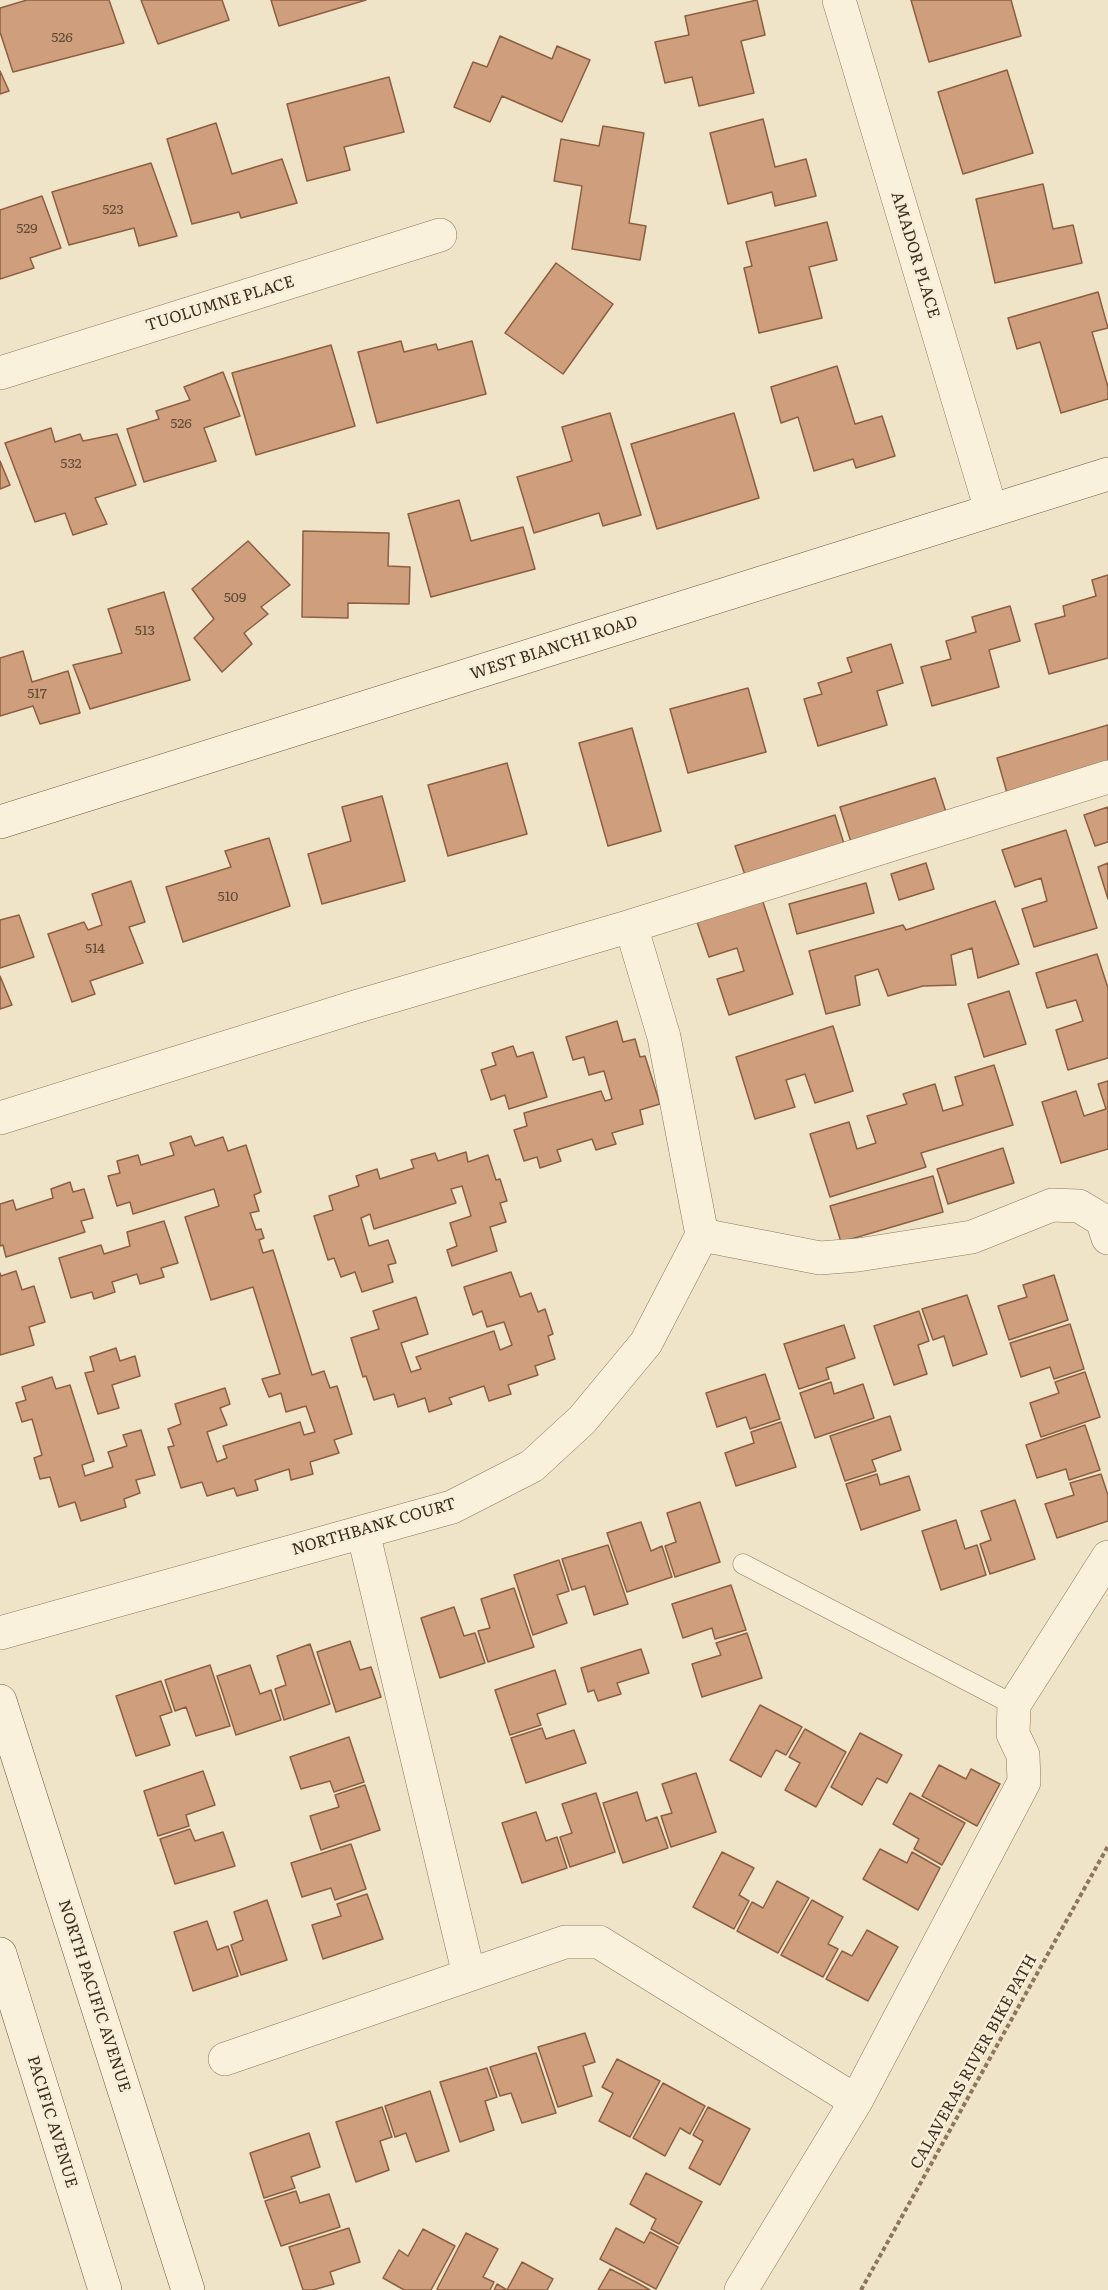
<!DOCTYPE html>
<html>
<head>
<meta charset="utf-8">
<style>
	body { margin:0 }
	canvas { display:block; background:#f0e4c8 }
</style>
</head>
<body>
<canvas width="1108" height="2290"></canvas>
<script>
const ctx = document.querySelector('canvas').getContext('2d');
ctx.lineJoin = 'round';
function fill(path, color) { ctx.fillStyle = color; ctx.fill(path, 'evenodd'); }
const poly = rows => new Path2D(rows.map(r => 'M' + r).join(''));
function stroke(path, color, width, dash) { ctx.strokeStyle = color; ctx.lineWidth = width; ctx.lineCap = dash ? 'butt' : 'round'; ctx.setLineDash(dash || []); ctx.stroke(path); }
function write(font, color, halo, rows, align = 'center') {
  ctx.font = font + ' Literata,serif'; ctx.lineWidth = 5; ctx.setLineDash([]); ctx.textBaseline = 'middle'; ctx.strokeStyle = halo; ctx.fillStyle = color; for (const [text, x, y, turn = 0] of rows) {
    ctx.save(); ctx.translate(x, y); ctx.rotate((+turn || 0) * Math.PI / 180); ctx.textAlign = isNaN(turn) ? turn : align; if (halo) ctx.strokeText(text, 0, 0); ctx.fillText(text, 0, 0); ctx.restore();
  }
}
const building = poly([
	[27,0,109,0,124,43,13,72,0,32,0,8,27,0],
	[141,0,222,0,229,20,158,44,141,0],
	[271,0,366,0,279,26,271,0],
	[757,0,765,35,741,41,754,93,699,106,692,77,665,83,655,42,689,35,685,16,757,0],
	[911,0,1011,0,1021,36,929,62,911,0],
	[500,36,552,59,557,46,590,60,562,122,502,96,490,122,454,107,473,62,487,67,500,36],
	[1007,70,1033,153,963,174,938,92,1007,70],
	[0,71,9,91,0,94,0,71],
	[389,77,404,132,344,147,350,170,307,181,287,104,389,77],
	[763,119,775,167,806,159,816,196,775,206,772,192,728,204,710,133,763,119],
	[216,123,232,174,282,159,297,203,241,218,239,212,192,224,167,139,216,123],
	[603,126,644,133,629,223,646,226,640,260,572,249,582,186,554,181,561,139,599,146,603,126],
	[151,163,177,236,139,246,134,228,69,245,52,192,151,163],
	[1043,184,1053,229,1073,225,1082,263,995,283,976,199,1043,184],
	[42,196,61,248,30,258,34,268,0,279,0,210,42,196],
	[827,222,837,260,809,267,822,318,759,333,744,268,752,266,746,242,827,222],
	[556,263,613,304,563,374,505,333,556,263],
	[1098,292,1108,328,1092,332,1108,387,1108,399,1061,413,1040,342,1017,349,1008,318,1098,292],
	[401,341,404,352,436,344,438,350,472,341,486,394,377,423,358,352,401,341],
	[331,345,355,426,256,455,232,373,331,345],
	[837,366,855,424,882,416,895,456,856,468,853,459,814,471,798,417,781,423,771,387,837,366],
	[223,372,240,416,204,428,216,461,144,482,127,429,159,419,156,411,190,400,184,387,223,372],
	[610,413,641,515,603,526,599,513,534,533,517,477,572,461,562,427,610,413],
	[734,413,759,498,657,529,631,444,734,413],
	[51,428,55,442,80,434,83,441,117,434,136,485,95,498,107,524,73,535,65,513,35,522,5,443,51,428],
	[0,461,10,485,0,489,0,461],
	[459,500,471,541,523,527,535,569,431,597,408,514,459,500],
	[303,531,389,533,388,566,410,567,409,604,348,603,348,618,302,617,303,531],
	[248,541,290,585,261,607,268,614,244,633,252,644,222,672,194,638,214,619,192,589,248,541],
	[1108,575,1108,658,1049,674,1035,624,1065,616,1063,606,1096,596,1092,580,1108,575],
	[164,592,190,680,90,709,73,665,122,653,108,609,164,592],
	[1010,606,1020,641,989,650,999,687,932,706,921,667,951,659,946,641,976,632,972,617,1010,606],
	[891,644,903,683,877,691,887,725,818,746,804,699,822,694,818,683,852,672,847,658,891,644],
	[23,651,32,682,68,671,80,713,40,724,33,706,0,716,0,658,23,651],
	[748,688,766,752,688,773,670,709,748,688],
	[1108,725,1108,763,1007,793,997,758,1108,725],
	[632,728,661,831,608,846,579,743,632,728],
	[507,763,527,834,448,856,428,785,507,763],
	[935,778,946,812,851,842,840,807,935,778],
	[382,796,405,881,322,904,308,854,351,841,342,807,382,796],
	[1108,807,1108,842,1095,846,1084,815,1108,807],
	[835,815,845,847,746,878,735,846,835,815],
	[1066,830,1097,928,1034,947,1022,909,1047,901,1041,878,1015,887,1002,850,1066,830],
	[269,838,290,906,183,942,166,887,231,867,225,851,269,838],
	[926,863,934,889,899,900,891,874,926,863],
	[1108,863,1108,899,1098,867,1108,863],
	[131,881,145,922,129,927,143,963,90,981,95,994,72,1002,48,934,84,922,88,930,102,925,92,894,131,881],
	[866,883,874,913,797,934,789,904,866,883],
	[762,899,793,994,729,1015,717,979,744,971,737,948,709,957,696,919,762,899],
	[995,901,1019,964,978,978,972,948,951,955,956,985,923,986,888,996,878,969,855,976,860,1005,826,1014,809,951,903,925,906,930,995,901],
	[19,915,34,957,0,968,0,920,19,915],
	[1097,954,1108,988,1108,1058,1068,1070,1056,1030,1083,1021,1076,1000,1047,1008,1036,973,1097,954],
	[0,976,12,1005,0,1009,0,976],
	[1009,991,1026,1044,984,1057,968,1004,1009,991],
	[617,1021,623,1042,635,1039,640,1057,645,1056,660,1104,640,1110,643,1124,612,1133,616,1144,596,1150,592,1139,557,1150,561,1161,540,1168,537,1157,524,1161,514,1130,527,1126,524,1113,601,1091,605,1101,612,1099,604,1071,589,1075,584,1057,573,1060,566,1037,617,1021],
	[833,1026,853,1091,815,1103,805,1074,786,1080,795,1107,755,1119,736,1057,833,1026],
	[513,1046,517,1057,533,1052,547,1097,509,1109,505,1095,491,1100,481,1070,496,1065,492,1053,513,1046],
	[994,1065,1013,1125,921,1153,926,1167,830,1197,810,1134,849,1122,857,1149,876,1143,867,1116,907,1104,903,1094,935,1084,943,1111,963,1105,955,1077,994,1065],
	[1108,1081,1108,1149,1061,1163,1042,1102,1076,1091,1084,1116,1106,1109,1098,1084,1108,1081],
	[191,1136,195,1146,223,1137,228,1151,246,1145,261,1192,254,1195,259,1211,250,1213,256,1230,261,1229,264,1238,259,1240,263,1253,273,1250,312,1375,324,1371,330,1388,337,1386,352,1434,334,1440,339,1453,310,1462,313,1474,291,1480,289,1469,255,1480,258,1490,237,1496,234,1488,207,1496,202,1482,181,1488,168,1447,174,1446,168,1429,181,1424,175,1404,225,1388,230,1404,220,1408,227,1425,207,1432,217,1462,227,1458,223,1446,300,1422,304,1435,315,1432,306,1406,286,1412,281,1393,269,1397,262,1379,280,1374,253,1287,211,1300,185,1217,219,1206,214,1189,133,1214,130,1202,117,1206,108,1176,120,1173,117,1161,138,1155,141,1165,174,1155,170,1143,191,1136],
	[1003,1148,1014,1183,948,1204,937,1169,1003,1148],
	[466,1152,468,1162,488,1155,496,1180,500,1179,507,1201,500,1203,506,1222,490,1227,497,1251,452,1266,447,1250,457,1246,450,1223,471,1216,462,1186,451,1189,456,1203,374,1229,370,1214,361,1218,369,1246,388,1240,396,1263,388,1265,393,1282,362,1292,355,1272,341,1277,334,1258,328,1260,314,1216,333,1210,329,1196,359,1186,356,1176,377,1169,380,1179,414,1168,411,1160,435,1153,438,1161,466,1152],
	[933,1176,943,1212,841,1242,830,1206,933,1176],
	[70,1182,73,1192,84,1189,93,1218,81,1221,85,1232,6,1257,3,1245,0,1246,0,1204,13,1200,16,1210,53,1198,51,1189,70,1182],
	[164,1221,178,1263,161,1268,164,1277,140,1284,137,1274,112,1282,115,1292,94,1299,92,1292,71,1298,59,1258,101,1245,104,1254,130,1246,127,1232,164,1221],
	[16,1271,22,1290,34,1286,45,1322,29,1327,34,1345,0,1355,0,1273,1,1276,16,1271],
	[511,1272,520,1297,531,1293,538,1312,545,1309,553,1334,548,1336,555,1359,535,1366,538,1375,508,1385,511,1394,489,1401,484,1386,449,1398,452,1404,429,1412,425,1398,398,1407,394,1394,374,1400,366,1376,363,1377,351,1338,379,1329,373,1311,416,1297,428,1334,401,1343,411,1372,421,1369,416,1357,494,1331,500,1350,512,1345,504,1322,487,1327,482,1311,473,1315,464,1287,511,1272],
	[1054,1275,1068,1320,1009,1340,998,1306,1027,1297,1023,1285,1054,1275],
	[967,1295,987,1354,953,1366,944,1336,933,1340,922,1309,967,1295],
	[919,1311,929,1341,918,1345,927,1374,894,1385,874,1326,919,1311],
	[1070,1324,1084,1369,1054,1379,1050,1367,1021,1377,1010,1343,1070,1324],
	[844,1325,855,1358,826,1368,829,1379,799,1389,784,1344,844,1325],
	[116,1348,120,1361,135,1356,140,1376,112,1385,119,1408,98,1414,85,1373,94,1371,90,1357,116,1348],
	[1085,1372,1100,1417,1041,1437,1030,1403,1059,1393,1055,1382,1085,1372],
	[765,1374,780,1419,750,1429,746,1417,717,1427,706,1393,765,1374],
	[52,1377,56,1389,70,1385,94,1461,82,1465,85,1476,113,1467,108,1452,127,1446,123,1435,141,1430,155,1475,136,1480,140,1493,124,1499,126,1507,81,1521,75,1502,59,1507,50,1477,40,1479,34,1458,42,1455,32,1419,22,1422,16,1403,26,1400,22,1387,52,1377],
	[831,1382,834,1394,863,1384,874,1418,815,1438,800,1393,831,1382],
	[890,1416,901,1450,872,1460,876,1471,845,1481,830,1436,890,1416],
	[781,1422,796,1467,736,1486,725,1453,754,1443,751,1432,781,1422],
	[1085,1425,1100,1470,1069,1480,1066,1469,1037,1478,1026,1445,1085,1425],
	[877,1474,880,1485,909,1476,920,1510,861,1530,846,1484,877,1474],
	[1101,1474,1108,1495,1108,1521,1057,1538,1045,1504,1074,1495,1070,1483,1101,1474],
	[1015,1500,1035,1559,990,1574,980,1544,991,1540,981,1511,1015,1500],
	[700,1502,720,1562,675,1577,665,1546,676,1542,667,1513,700,1502],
	[956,1520,965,1549,977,1545,986,1575,941,1590,922,1531,956,1520],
	[641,1522,651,1551,662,1546,672,1577,627,1592,607,1533,641,1522],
	[608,1545,628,1604,594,1615,585,1586,572,1590,562,1559,608,1545],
	[559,1560,569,1591,557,1595,567,1623,533,1635,514,1575,559,1560],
	[731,1585,746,1630,715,1639,712,1628,683,1638,672,1604,731,1585],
	[514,1588,534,1647,488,1662,478,1631,490,1628,481,1599,514,1588],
	[454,1607,464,1636,475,1633,485,1663,440,1678,421,1618,454,1607],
	[747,1633,762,1678,702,1697,692,1664,721,1655,716,1643,747,1633],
	[350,1641,360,1670,371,1667,381,1697,336,1712,317,1652,350,1641],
	[310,1644,330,1704,284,1720,275,1689,286,1685,277,1656,310,1644],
	[641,1649,649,1673,617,1683,621,1694,598,1701,594,1690,588,1692,581,1668,641,1649],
	[210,1665,230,1726,196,1736,186,1707,175,1711,165,1680,210,1665],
	[250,1665,260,1694,271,1690,281,1720,236,1735,217,1676,250,1665],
	[555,1670,566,1704,537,1714,541,1725,510,1735,495,1690,555,1670],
	[161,1681,172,1712,160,1716,170,1745,136,1756,116,1696,161,1681],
	[760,1705,802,1727,786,1755,776,1750,761,1777,730,1760,760,1705],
	[542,1728,546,1739,574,1730,586,1763,526,1783,511,1738,542,1728],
	[805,1729,846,1752,816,1807,785,1790,800,1763,789,1757,805,1729],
	[860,1733,902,1755,887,1783,877,1778,862,1805,831,1787,860,1733],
	[349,1737,364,1782,334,1792,330,1781,301,1789,290,1757,349,1737],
	[939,1765,966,1779,971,1769,1000,1784,977,1826,922,1796,939,1765],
	[203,1771,215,1805,186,1815,189,1826,158,1836,144,1791,203,1771],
	[696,1773,716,1832,671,1847,661,1816,672,1813,662,1784,696,1773],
	[365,1785,380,1830,321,1850,310,1816,339,1807,335,1795,365,1785],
	[637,1792,646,1821,657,1817,668,1848,623,1863,603,1803,637,1792],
	[596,1793,615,1852,570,1867,560,1837,572,1833,562,1804,596,1793],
	[910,1793,965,1823,942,1865,914,1849,919,1839,893,1824,910,1793],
	[536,1812,546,1841,557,1837,567,1868,522,1883,502,1823,536,1812],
	[190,1829,195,1841,223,1832,235,1866,175,1884,160,1839,190,1829],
	[351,1844,366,1889,335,1900,331,1888,302,1897,291,1863,351,1844],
	[880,1849,907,1863,912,1852,940,1868,918,1910,863,1879,880,1849],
	[722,1852,754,1868,739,1895,749,1901,734,1929,693,1907,722,1852],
	[777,1881,809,1898,778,1953,737,1931,752,1902,763,1908,777,1881],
	[367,1894,383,1939,323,1959,312,1925,341,1916,337,1904,367,1894],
	[267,1900,287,1960,241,1975,231,1945,243,1940,234,1912,267,1900],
	[812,1900,843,1917,828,1944,838,1949,823,1977,781,1955,812,1900],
	[207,1921,217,1950,228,1946,238,1976,193,1991,174,1932,207,1921],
	[867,1930,898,1947,868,2001,826,1979,842,1951,852,1956,867,1930],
	[585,2033,595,2062,583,2066,592,2096,558,2107,538,2047,585,2033],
	[536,2053,556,2113,522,2123,511,2093,500,2096,490,2067,536,2053],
	[617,2059,660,2081,630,2137,599,2121,613,2093,602,2087,617,2059],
	[487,2068,497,2097,485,2101,494,2130,460,2142,440,2082,487,2068],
	[663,2083,705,2106,690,2134,680,2128,665,2156,633,2138,663,2083],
	[430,2091,449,2151,416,2162,406,2133,395,2137,385,2106,430,2091],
	[382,2107,392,2137,380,2141,389,2170,356,2182,336,2122,382,2107],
	[708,2107,750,2129,720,2185,689,2168,703,2141,693,2135,708,2107],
	[309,2133,320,2167,291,2177,295,2188,264,2198,250,2153,309,2133],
	[646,2173,702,2202,679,2244,651,2229,656,2219,630,2204,646,2173],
	[296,2191,300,2203,329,2194,340,2227,281,2246,265,2201,296,2191],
	[349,2228,360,2262,330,2272,334,2284,313,2290,303,2290,289,2247,349,2228],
	[616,2228,644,2243,650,2232,678,2247,656,2289,600,2259,616,2228],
	[423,2229,455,2246,431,2290,404,2290,383,2278,399,2250,408,2256,423,2229],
	[466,2233,498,2249,483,2277,494,2282,490,2290,439,2290,437,2289,466,2233],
	[522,2262,553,2279,547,2290,494,2290,497,2284,507,2290,522,2262],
	[610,2269,636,2282,650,2290,598,2290,610,2269]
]);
const path = poly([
	[861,2290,1108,1846]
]);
const lane = poly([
	[743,1564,1014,1705]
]);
const street = poly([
	[839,0,991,510],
	[0,373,440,235],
	[0,1118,355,1007,631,926],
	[702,1235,664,1037,631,926,1108,777],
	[702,1235,820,1258,858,1255,972,1237,1052,1205,1079,1206,1102,1220,1108,1238],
	[363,1532,469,1975],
	[0,1633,452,1507,532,1466,582,1420,646,1343,702,1235],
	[225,2059,565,1942,599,1942,856,2101],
	[741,2290,856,2101,1024,1782,1023,1755,1013,1734,1014,1705,1108,1557]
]);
const secondary = poly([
	[0,822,1108,474],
	[0,1701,188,2290],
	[0,1954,105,2290]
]);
const numberNames = [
	["526",62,38],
	["523",113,210],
	["529",27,229],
	["526",181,424],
	["532",71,464],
	["509",235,598],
	["513",145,631],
	["517",37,694],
	["510",228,897],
	["514",95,949]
];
const streetNames = [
	["AMADOR PLACE",915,255,73],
	["TUOLUMNE PLACE",220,304,-17],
	["WEST BIANCHI ROAD",554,648,-18],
	["NORTHBANK COURT",374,1527,-16],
	["NORTH PACIFIC AVENUE",94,1996,72],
	["CALAVERAS RIVER BIKE PATH",974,2062,-61],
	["PACIFIC AVENUE",52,2122,73]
];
fill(building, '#cf9f7d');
stroke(building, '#8d5f41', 1.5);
stroke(lane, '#8d765c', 21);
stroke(street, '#8d765c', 34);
stroke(secondary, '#6f573f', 34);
stroke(path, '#8d765c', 4, [4.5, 3]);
stroke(lane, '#faf1dc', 20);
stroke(street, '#faf1dc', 33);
stroke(secondary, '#faf1dc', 33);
write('14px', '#624a37', null, numberNames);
write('16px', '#3d2e20', '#f7eed8', streetNames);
</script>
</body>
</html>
